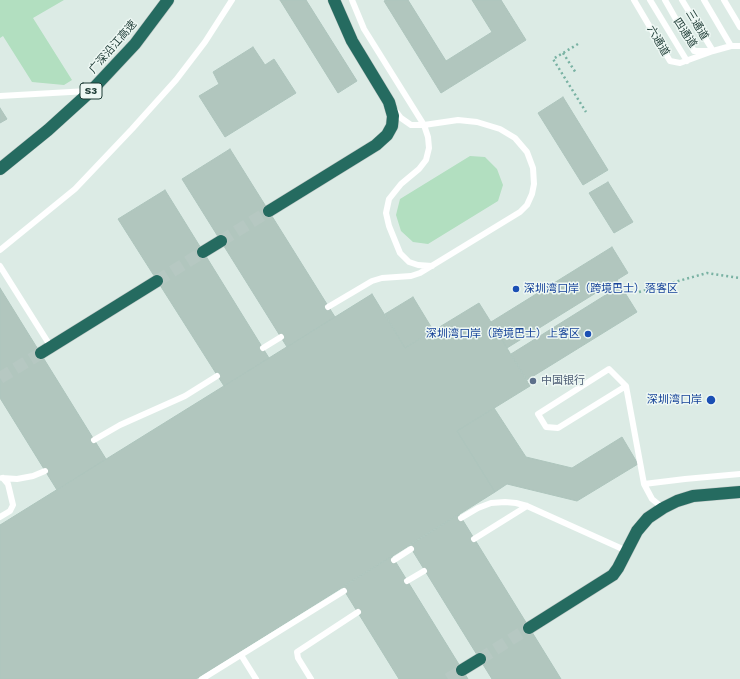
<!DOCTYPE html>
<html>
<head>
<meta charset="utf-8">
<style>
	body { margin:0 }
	canvas { display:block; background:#dcebe5 }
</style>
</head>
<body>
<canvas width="740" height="679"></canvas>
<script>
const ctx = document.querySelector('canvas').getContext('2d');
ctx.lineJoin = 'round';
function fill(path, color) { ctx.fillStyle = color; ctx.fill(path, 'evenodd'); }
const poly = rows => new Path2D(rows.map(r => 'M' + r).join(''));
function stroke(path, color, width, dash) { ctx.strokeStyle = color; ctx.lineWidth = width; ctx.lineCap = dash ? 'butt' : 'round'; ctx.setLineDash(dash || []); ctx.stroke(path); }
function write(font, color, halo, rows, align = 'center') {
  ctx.font = font + ' "Work Sans","Noto Sans SC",sans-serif'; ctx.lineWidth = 3; ctx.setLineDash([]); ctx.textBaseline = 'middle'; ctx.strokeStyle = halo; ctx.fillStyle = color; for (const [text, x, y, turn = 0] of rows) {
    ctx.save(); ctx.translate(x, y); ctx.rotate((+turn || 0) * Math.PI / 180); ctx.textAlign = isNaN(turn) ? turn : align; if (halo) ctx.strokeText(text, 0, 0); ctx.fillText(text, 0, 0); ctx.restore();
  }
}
const green = poly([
	[0,0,64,0,33,18,72,80,64,85,32,82,3,36,0,38],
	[470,156,485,157,497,169,503,185,498,201,428,244,413,242,401,231,396,215,400,199]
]);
const building = poly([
	[280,0,306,0,357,81,338,93,280,0],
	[386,0,408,0,446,61,492,32,472,0,501,0,526,40,441,93,384,1,386,0],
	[253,47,265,65,274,59,296,93,225,137,199,96,219,84,213,72,253,47],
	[563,97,608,170,583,185,538,113,563,97],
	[0,108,7,119,0,123,0,108],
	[230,149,335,317,287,347,182,179,230,149],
	[608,182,633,222,614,233,589,193,608,182],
	[165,190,269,358,224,386,118,219,165,190],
	[612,247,628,273,507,348,491,322,612,247],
	[617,280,637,312,527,380,511,354,612,291,608,285,617,280],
	[0,288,106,459,57,490,0,398,0,288],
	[372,294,405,348,479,303,499,335,530,386,457,431,495,492,196,679,0,679,0,525,372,294],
	[413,297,433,330,405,348,385,314,413,297],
	[494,408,526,457,572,468,622,437,638,464,577,501,507,484,495,492,457,431,494,408],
	[459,514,561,679,492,679,409,545,459,514],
	[392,556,468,679,399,679,342,587,392,556]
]);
const highwayTunnel = poly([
	[221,241,269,211],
	[157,281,203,252],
	[0,378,41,353],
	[480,659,529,628],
	[448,679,462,670]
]);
const path = poly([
	[578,44,553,59,586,112],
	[563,53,576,73],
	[639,292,707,273,740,278]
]);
const lane = poly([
	[352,0,364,29,424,125,428,137,429,148,426,160,419,169,401,184,389,199,386,213,389,226,400,253,409,262,418,265,432,266],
	[634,0,670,61,680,63,713,51,731,46,740,46],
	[650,0,687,61],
	[665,0,694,51,707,51],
	[682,0,713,51],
	[704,0,731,46],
	[724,0,740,27],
	[0,96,88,91],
	[0,250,75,189,132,129,176,80,205,42,232,0],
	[0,266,51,347],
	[328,307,372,281,382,278,411,276,420,273,520,212,527,205,532,194,534,184,533,168,527,152,515,138,500,129,477,122,458,120,424,125,411,125,401,118,394,109],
	[263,348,281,337],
	[626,386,558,428,546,427,538,414,609,369,626,386,644,484,652,499,663,508],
	[94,440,120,425,185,396,217,376],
	[2,478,17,479,33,476,45,471],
	[644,484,685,479,740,474],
	[0,517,10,511,13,505,8,484,3,478],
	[461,518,478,508,491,503,505,502,516,503,527,506,627,551],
	[474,539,527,506],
	[394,560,411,549],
	[407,581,424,571],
	[241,655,256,679],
	[202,679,344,591],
	[311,679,298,658,297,652,358,612]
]);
const highway = poly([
	[0,169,48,130,91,91,135,44,168,0],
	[269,211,376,145,387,135,392,126,393,116,389,102,352,41,334,0],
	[203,252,221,241],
	[41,353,157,281],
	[529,628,613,575,618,568,637,531,648,518,663,508,677,501,693,496,740,492],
	[462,670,480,659]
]);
const markers = [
	[516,289,4,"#1a4fb4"],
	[588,334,4,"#1a4fb4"],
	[533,381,4,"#5c6f8a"],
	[711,400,5,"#1a4fb4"]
];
const shields = [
	[91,91,22]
];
const shieldNames = [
	["S3",91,91]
];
const streetNames = [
	["三通道",697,25,59],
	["四通道",685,33,57],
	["六通道",658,41,60],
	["广深沿江高速",113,47,-49]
];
const transitNames = [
	["深圳湾口岸（跨境巴士）落客区",524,289,"left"],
	["深圳湾口岸（跨境巴士）上客区",580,334],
	["深圳湾口岸",702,400]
];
const serviceNames = [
	["中国银行",541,381]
];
fill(green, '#b2dfc0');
fill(building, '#b1c6be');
stroke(building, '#aec5bd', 1);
stroke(highwayTunnel, '#b6c8c2', 12, [12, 6]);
stroke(highway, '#c0c8c6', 13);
stroke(path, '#79b2a3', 2.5, [2, 3]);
stroke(lane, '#fff', 6);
stroke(highway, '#256b60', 12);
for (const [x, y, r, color] of markers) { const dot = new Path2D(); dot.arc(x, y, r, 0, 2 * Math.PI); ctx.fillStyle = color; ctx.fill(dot); stroke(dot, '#edf7f3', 1.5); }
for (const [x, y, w] of shields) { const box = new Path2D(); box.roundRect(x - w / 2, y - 8, w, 16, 3); ctx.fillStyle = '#edf7f3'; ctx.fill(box); stroke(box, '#1d3b35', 1); }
write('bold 10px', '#1d3b35', null, shieldNames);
write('11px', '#1d3b35', '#edf7f3', streetNames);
write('11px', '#164399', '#edf7f3', transitNames, 'right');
write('11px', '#4e5e75', '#edf7f3', serviceNames, 'left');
</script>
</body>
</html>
